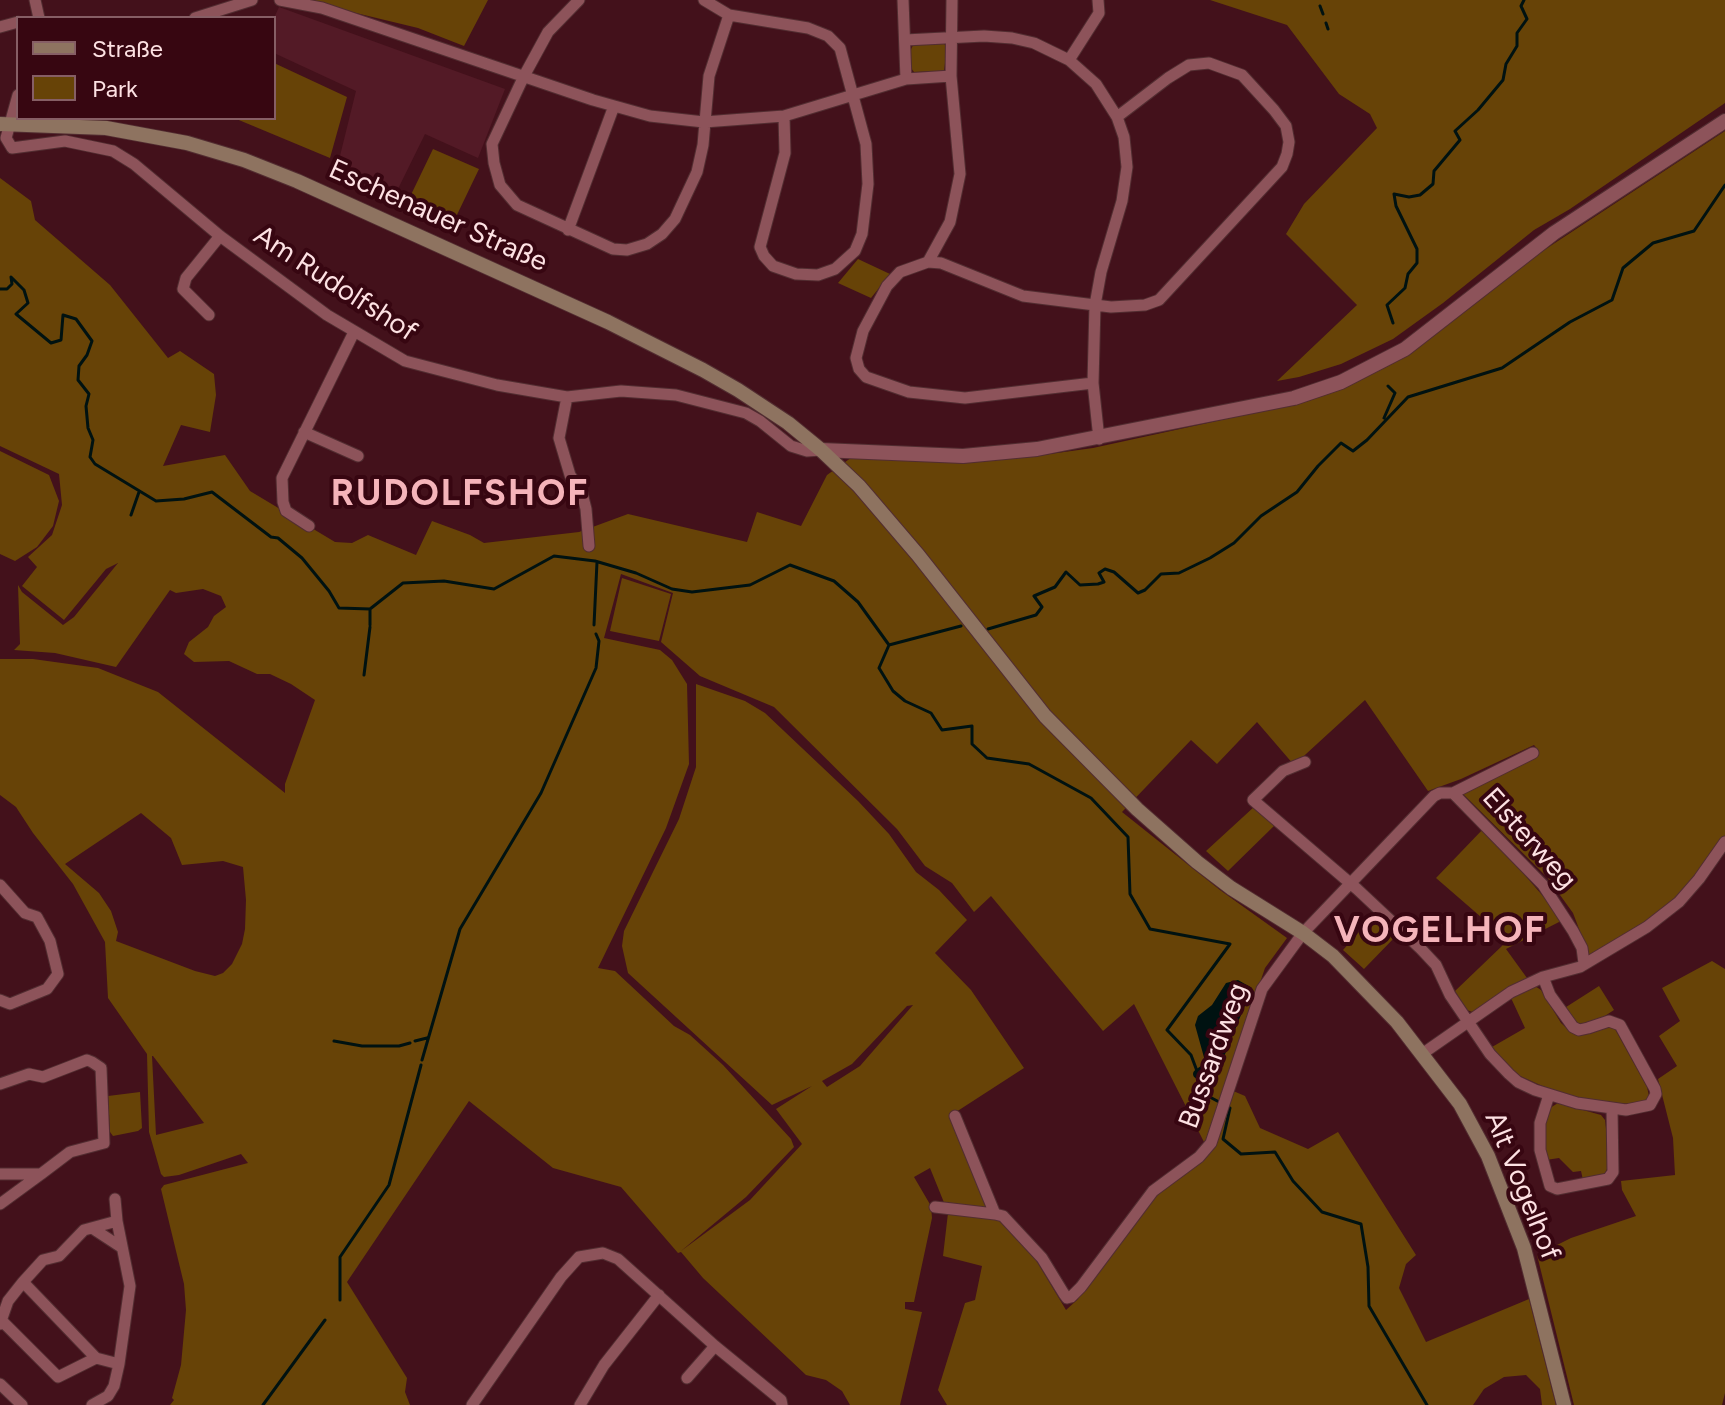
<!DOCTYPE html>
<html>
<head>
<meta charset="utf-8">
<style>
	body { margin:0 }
	#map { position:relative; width:1725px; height:1405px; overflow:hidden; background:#43111b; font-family:Figtree,sans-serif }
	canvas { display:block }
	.legend { position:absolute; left:16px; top:16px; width:260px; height:104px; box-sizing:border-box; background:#370611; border:2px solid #865e65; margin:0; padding:10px 14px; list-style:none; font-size:24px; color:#fde1e3 }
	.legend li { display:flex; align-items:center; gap:16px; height:40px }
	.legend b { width:40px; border:2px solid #865e65 }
</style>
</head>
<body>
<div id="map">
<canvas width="1725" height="1405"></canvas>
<ul class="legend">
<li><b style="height:10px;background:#8e7360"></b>Straße</li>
<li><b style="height:22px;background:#674307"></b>Park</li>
</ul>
</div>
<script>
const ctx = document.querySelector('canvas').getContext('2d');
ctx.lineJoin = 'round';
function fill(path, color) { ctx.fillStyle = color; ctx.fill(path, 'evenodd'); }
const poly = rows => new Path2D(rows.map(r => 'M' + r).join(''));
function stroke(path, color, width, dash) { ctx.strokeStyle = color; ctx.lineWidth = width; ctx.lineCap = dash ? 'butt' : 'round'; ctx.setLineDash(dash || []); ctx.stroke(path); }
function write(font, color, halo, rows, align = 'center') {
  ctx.font = font + ' Figtree,sans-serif'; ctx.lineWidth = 8; ctx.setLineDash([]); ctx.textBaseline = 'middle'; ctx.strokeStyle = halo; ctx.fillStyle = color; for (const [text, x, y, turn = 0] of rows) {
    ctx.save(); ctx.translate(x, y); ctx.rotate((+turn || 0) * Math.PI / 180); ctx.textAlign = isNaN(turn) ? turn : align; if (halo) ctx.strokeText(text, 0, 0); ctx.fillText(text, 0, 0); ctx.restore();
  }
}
const built = poly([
	[279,7,505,89,478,158,425,134,395,195,337,168,356,91,274,53,274,18]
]);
const green = poly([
	[302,0,488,0,464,46,418,28],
	[1210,0,1725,0,1725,103,1570,209,1534,230,1443,303,1393,339,1341,364,1299,377,1277,381,1357,305,1286,234,1304,204,1377,128,1370,114,1339,94,1287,25],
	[943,42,947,48,944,71,914,72,911,68,909,54,913,45],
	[274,63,347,97,330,158,234,118,274,118],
	[1725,131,1725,839,1668,909,1590,958,1573,913,1547,877,1462,793,1538,750,1534,745,1461,779,1428,791,1365,700,1294,765,1257,722,1217,764,1191,740,1122,812,1220,890,1287,938,1265,968,1205,1144,1134,1004,1103,1031,991,896,974,912,952,883,925,866,897,829,774,707,700,676,661,642,673,593,621,574,604,638,660,650,672,660,687,684,689,764,666,828,598,968,615,971,674,1026,690,1035,723,1065,791,1139,794,1147,746,1197,681,1251,750,1200,802,1144,776,1109,812,1086,772,1105,628,973,622,946,624,931,679,819,696,767,696,684,745,701,765,713,858,801,889,834,916,872,939,890,967,920,935,953,971,990,1024,1068,956,1112,990,1211,945,1205,930,1168,914,1177,931,1206,932,1218,914,1302,905,1302,905,1309,922,1312,900,1405,850,1405,842,1391,826,1380,806,1375,703,1278,681,1252,678,1253,621,1187,553,1168,469,1101,347,1282,407,1378,405,1392,410,1405,170,1405,174,1400,172,1398,181,1365,186,1310,184,1284,161,1189,164,1185,248,1163,241,1154,179,1175,164,1177,161,1174,149,1132,147,1054,108,998,105,942,73,884,33,833,16,807,0,795,0,659,33,659,98,668,158,692,285,793,285,784,315,700,291,684,270,674,257,674,229,661,194,662,184,654,189,642,208,627,214,616,226,607,221,596,203,589,176,593,170,590,116,667,55,653,14,650,20,644,18,585,22,592,63,625,74,617,118,563,106,569,64,620,22,586,37,567,28,557,52,535,62,505,59,474,0,446,0,178,31,201,35,220,110,285,168,358,180,351,214,374,216,395,210,432,181,425,163,466,225,455,250,491,335,542,352,543,368,535,416,555,432,521,470,535,484,543,579,532,628,514,747,542,757,512,801,526,827,475,855,455,1028,457,1093,448,1308,401,1346,387,1409,355,1523,264],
	[141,813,171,838,182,865,223,861,243,867,246,900,245,929,242,944,232,964,223,973,215,976,195,971,116,941,118,932,111,911,99,893,65,864],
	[913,1005,860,1066,827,1087,822,1081,852,1064,907,1006],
	[152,1056,153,1056,204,1123,156,1135],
	[433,149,479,169,454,221,408,201],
	[858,259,890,274,871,298,838,283],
	[0,451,49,475,59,501,53,526,37,547,15,561,0,554],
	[622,578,671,594,659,641,610,631],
	[1255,806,1275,825,1228,871,1206,851],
	[1484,828,1555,910,1561,921,1506,949,1527,978,1475,1013,1467,1010,1455,991,1503,945,1481,917,1436,878],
	[1375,914,1396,936,1364,969,1343,950],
	[1712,961,1725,969,1725,1393,1722,1405,1574,1405,1537,1255,1571,1238,1636,1216,1622,1190,1621,1181,1675,1175,1673,1138,1658,1079,1677,1066,1659,1036,1680,1021,1662,988],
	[1535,986,1541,990,1561,1023,1570,1031,1579,1034,1590,1034,1610,1026,1615,1029,1647,1087,1649,1096,1646,1101,1641,1104,1589,1103,1558,1093,1520,1076,1498,1056,1492,1047,1525,1028,1511,998],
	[1599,986,1614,1010,1591,1025,1580,1026,1563,1009],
	[1231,1090,1245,1096,1260,1128,1308,1149,1338,1132,1416,1255,1406,1264,1399,1288,1426,1342,1529,1299,1556,1405,1542,1405,1540,1389,1526,1375,1504,1377,1484,1389,1473,1405,947,1405,938,1390,965,1303,975,1300,982,1266,943,1256,948,1213,997,1218,1036,1260,1066,1310,1077,1300,1124,1232,1155,1193,1205,1155],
	[140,1092,142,1128,138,1131,113,1136,110,1132,108,1096],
	[1558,1103,1601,1115,1605,1120,1610,1163,1603,1177,1583,1180,1581,1171,1573,1172,1559,1158,1546,1160,1545,1121,1550,1108]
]);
const water = poly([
	[1238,980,1252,988,1221,1064,1216,1066,1205,1061,1195,1025,1198,1016,1212,1005,1226,983]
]);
const stream = poly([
	[1320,6,1323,14],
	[1326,23,1328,29],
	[0,289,7,289,12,284,11,277,24,290,28,303,16,314,51,343,61,340,63,315,76,319,92,341,87,355,79,366,78,380,89,394,86,406,88,428,93,440,90,457,95,464,156,501,184,499,212,492,271,537,278,538,302,558,329,591,339,608,370,609,403,583,444,581,494,589,554,556,595,561,636,573,672,589,692,592,750,585,790,565,834,581,858,602,889,645],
	[1393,323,1387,305,1405,288,1408,274,1417,263,1417,249,1396,206,1394,194,1409,197,1420,195,1433,184,1434,171,1460,140,1455,131,1478,110,1503,80,1506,64,1517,46,1517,33,1527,19,1521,6,1524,0],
	[1384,418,1395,393,1388,386],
	[131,515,139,492],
	[370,625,370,609],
	[594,625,597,562],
	[988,629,1036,615,1042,607,1034,596,1055,587,1066,572,1080,585,1098,584,1104,582,1099,573,1105,569,1114,572,1138,593,1145,590,1161,574,1179,573,1210,558,1234,543,1261,516,1297,492,1318,466,1341,443,1353,451,1367,440,1408,397,1502,368,1570,322,1612,300,1623,268,1653,243,1694,231,1725,185],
	[889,645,879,668,893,691,905,701,931,713,942,730,972,726,972,744,987,758,1029,764,1091,798,1128,837,1130,894,1150,929,1230,944,1167,1030,1191,1055,1206,1095,1221,1103],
	[889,645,961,626],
	[364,675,370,627],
	[334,1041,362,1046,399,1046,410,1043],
	[415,1041,427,1038],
	[422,1060,460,929,541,793,596,668,599,641,596,634],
	[1228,1107,1230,1108,1223,1139,1241,1154,1275,1152,1293,1181,1322,1212,1361,1224,1368,1267,1369,1306,1427,1405],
	[340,1300,340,1257,389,1185,421,1065],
	[263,1405,325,1320]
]);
const canal = poly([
	[1198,1074,1211,1065]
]);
const minor = poly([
	[35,0,39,18],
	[280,0,322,8,593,100,650,116,704,122,784,116,906,79,951,76],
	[579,0,548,32,524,76,492,144,494,163,500,185,517,205,613,249,627,250,647,244,662,234,675,219,697,172,703,145,709,76,729,15],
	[704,0,729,15,808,28,828,36,840,48,866,144,868,184,862,234,855,251,835,269,818,275,796,274,773,266,764,256,760,247,785,153,784,116],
	[903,0,906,79],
	[195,18,252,0],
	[0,27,18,22],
	[905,40,984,36,1012,38,1034,43,1069,60,1096,84,1117,117,1124,137,1127,167,1122,201,1101,272,1095,305,1093,383,1099,439],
	[1069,60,1099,13,1098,0],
	[18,95,6,138,12,148,65,141,113,151,134,164,220,236,327,315,405,361,497,385,567,397,621,391,676,395,746,413,760,421,791,446,807,451,821,450],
	[568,230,614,106],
	[928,262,950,222,960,174,951,76,952,0],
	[209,315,183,289,186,278,220,236],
	[1093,383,965,398,909,392,866,377,859,369,856,358,863,331,887,286,900,272,928,262,941,263,1023,296,1111,307,1145,305,1159,300,1282,167,1287,154,1289,142,1286,126,1274,110,1242,75,1209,63,1189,65,1168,78,1117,117],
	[567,397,559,438,570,475,582,493,586,509,589,546],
	[304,432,358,456],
	[309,526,286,511,283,502,282,478,354,332],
	[1305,762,1283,771,1253,800,1357,889,1421,949,1436,965,1450,995,1490,1054,1509,1074,1518,1082,1535,1090,1577,1103,1626,1110,1650,1105,1656,1094,1655,1089,1620,1025,1609,1021,1588,1028,1579,1030,1573,1027,1550,995,1543,977],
	[1453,793,1543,885,1573,931,1582,948,1584,963],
	[0,885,25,913,37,917,50,941,58,974,47,989,10,1004,0,1000],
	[1422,1054,1511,992,1543,977,1580,967,1647,927,1679,902,1699,879,1725,842],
	[0,1084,29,1074,43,1077,87,1060,92,1062,101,1068,104,1143,70,1152,41,1174,0,1174],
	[1549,1095,1540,1123,1540,1150,1550,1186,1557,1189,1608,1179,1613,1172,1612,1109],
	[955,1116,995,1214,1003,1216,1042,1258,1064,1294,1067,1298,1071,1297,1081,1287,1153,1191,1199,1157,1211,1143,1262,989,1303,933,1434,796,1440,793,1453,793,1533,753],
	[115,1199,117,1221],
	[0,1204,41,1174],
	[935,1207,995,1214],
	[92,1228,121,1247],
	[23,1282,43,1260,59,1256,84,1230,117,1221,130,1286,119,1364],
	[2,1321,58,1377,96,1358],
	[0,1324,8,1301,23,1282,96,1358,119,1364,114,1386,108,1396,92,1405],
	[687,1378,715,1346],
	[0,1384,22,1405],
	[472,1405,561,1277,579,1257,603,1253,618,1259,715,1346,781,1400,782,1405],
	[580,1405,604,1365,659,1295]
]);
const tertiary = poly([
	[821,450,963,456,1037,449,1294,398,1341,382,1405,349,1554,233,1725,121]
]);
const secondary = poly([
	[0,124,106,128,187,143,244,160,297,181,608,322,703,370,738,390,788,423,821,450,859,486,918,555,1045,716,1137,809,1197,862,1231,888,1303,933,1333,956,1397,1022,1460,1104,1488,1156,1524,1248,1564,1405]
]);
const streetNames = [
	["Eschenauer Straße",438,216,24],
	["Am Rudolfshof",335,284,33],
	["Elsterweg",1529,839,48],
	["Bussardweg",1214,1056,-70],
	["Alt Vogelhof",1522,1186,68]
];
const districtNames = [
	["RUDOLFSHOF",460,494],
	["VOGELHOF",1440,931]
];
fill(built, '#531a26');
fill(green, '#674307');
fill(water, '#001211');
stroke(stream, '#001211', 3);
stroke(canal, '#001211', 10);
stroke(minor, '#522d31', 13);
stroke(tertiary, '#522d31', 16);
stroke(secondary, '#522d31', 16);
stroke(minor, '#8d535a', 11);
stroke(tertiary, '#8d535a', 14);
stroke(secondary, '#8e7360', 14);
write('28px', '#fde1e3', '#370611', streetNames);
ctx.letterSpacing = '2px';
write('bold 36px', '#f5b4ba', '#370611', districtNames);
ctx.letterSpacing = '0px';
</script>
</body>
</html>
